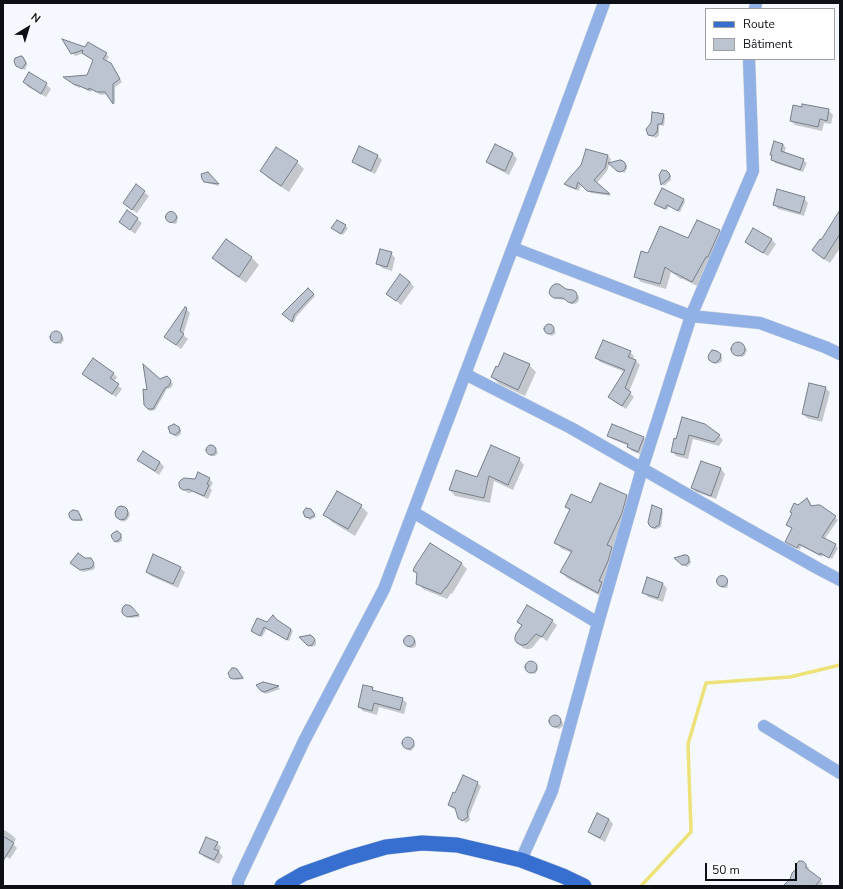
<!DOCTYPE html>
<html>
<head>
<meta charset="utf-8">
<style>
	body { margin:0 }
	#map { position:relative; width:843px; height:889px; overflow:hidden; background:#f5f9ff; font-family:"Nunito Sans",sans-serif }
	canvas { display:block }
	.frame { position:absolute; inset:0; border:4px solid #0c0f14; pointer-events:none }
	.legend { position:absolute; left:705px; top:8px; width:130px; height:52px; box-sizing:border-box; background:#fff; border:1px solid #9e9fa1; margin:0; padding:5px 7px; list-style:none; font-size:12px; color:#0c0f14 }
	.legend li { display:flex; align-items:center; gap:8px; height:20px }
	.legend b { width:20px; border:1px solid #9e9fa1 }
	.north { position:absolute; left:8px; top:8px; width:40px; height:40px; -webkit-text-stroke:3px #fff; paint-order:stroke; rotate:38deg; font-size:11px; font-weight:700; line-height:16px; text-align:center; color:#0c0f14 }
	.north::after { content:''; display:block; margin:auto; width:14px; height:18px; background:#0c0f14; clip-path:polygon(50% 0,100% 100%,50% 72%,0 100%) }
	.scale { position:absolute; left:705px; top:863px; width:92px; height:18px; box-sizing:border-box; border:2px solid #0c0f14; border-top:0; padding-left:5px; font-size:12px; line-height:14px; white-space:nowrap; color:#0c0f14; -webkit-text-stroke:3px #fff; paint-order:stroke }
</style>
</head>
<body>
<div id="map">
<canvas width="843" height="889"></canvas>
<div class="frame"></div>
<ul class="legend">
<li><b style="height:5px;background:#376fd0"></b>Route</li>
<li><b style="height:11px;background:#bcc4d2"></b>Bâtiment</li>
</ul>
<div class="north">N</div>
<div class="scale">50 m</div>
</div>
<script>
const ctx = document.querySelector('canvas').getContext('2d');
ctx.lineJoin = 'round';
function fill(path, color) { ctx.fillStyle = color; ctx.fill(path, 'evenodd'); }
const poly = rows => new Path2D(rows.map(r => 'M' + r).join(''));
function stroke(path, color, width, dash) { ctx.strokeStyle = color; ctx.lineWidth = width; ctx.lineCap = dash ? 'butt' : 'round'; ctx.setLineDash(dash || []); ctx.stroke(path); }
const shadow = poly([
	[64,41,106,54,109,57,106,61,113,67,122,82,115,87,115,105,108,94,101,95,92,90,91,92,81,87,79,88,67,80,87,76,94,60,84,53,75,56],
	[23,58,27,63,27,65,25,70,17,66],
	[29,74,46,84,51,89,46,97,28,87,24,82],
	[828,110,833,115,831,124,824,123,822,131,795,125,791,121],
	[663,115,665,117,664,126,659,125,659,135,656,138,651,136,649,134,652,123],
	[774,142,783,144,786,148,784,153,803,160,807,163,803,172,775,163,772,159,773,156,771,154],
	[495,146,513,154,517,159,509,175,492,166,487,162],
	[587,150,608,156,611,159,607,171,597,183,611,196,591,193,581,184,579,191,568,187,565,184,582,166],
	[378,156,382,160,375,174,358,166,353,161],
	[297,162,304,169,289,192,268,178,261,171],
	[622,162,627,166,627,168,625,173,617,170],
	[667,172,671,176,671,180,664,186,662,184],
	[208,173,219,186,207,183,203,179],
	[136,186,149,196,137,213,129,207],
	[804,198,808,203,804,216,778,209,774,204],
	[684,200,685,202,680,212,669,206,667,210,657,206,655,204],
	[128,211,142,223,135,234,120,222],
	[171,212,174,213,178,217,177,222,176,224,171,223,167,219,167,214],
	[337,221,348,228,343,235,333,228],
	[840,221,840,248,830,263,819,256,813,250],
	[719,231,725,237,699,287,683,279,681,279,671,272,666,289,641,282,635,276,649,254,689,239],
	[771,239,776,244,768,256,750,246,746,241],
	[226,240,252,258,259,265,246,283,220,265,213,258],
	[391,253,395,258,392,271,382,268,377,263],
	[410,282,414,287,401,305,387,294],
	[308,290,315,296,296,317,294,323,285,316],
	[575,292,579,297,579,300,577,303,574,304,571,304,566,300,557,299,554,298],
	[186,309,190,313,183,335,188,339,181,349,169,340],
	[550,325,554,329,556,333,552,336,546,332,545,328,546,326],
	[57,332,59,333,63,337,64,340,61,344,56,343,51,336,52,334],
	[738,343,743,345,747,350,745,355,742,357,739,356,733,351,733,346,735,344],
	[630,352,634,356,633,360,636,361,640,365,629,392,634,397,626,409,613,401,609,397,625,372,600,362,596,358],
	[720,355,722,357,722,361,720,363,715,364,713,362],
	[529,365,536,372,525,396,499,384,492,377,498,368],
	[113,373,117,377,114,382,122,389,116,397,87,378,84,374],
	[169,379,173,384,171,388,167,389,155,410,150,411,148,409,145,405,148,392,159,381],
	[825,388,830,392,822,422,807,418,803,414],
	[682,419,719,436,723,440,719,446,693,439,688,459,676,456,672,451],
	[176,426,181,430,181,434,177,437,175,436,171,432],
	[609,436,644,438,647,441,642,455,632,451,628,447,629,446,612,439],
	[209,446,211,446,217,451,218,453,215,456,211,456,207,452,208,448],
	[144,452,160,462,164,467,159,475,143,464,139,460],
	[519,459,524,465,513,490,494,481,490,503,455,496,450,490],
	[721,469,725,474,716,499,696,492,692,488],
	[209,479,213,483,210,488,212,490,208,499,193,492,190,493,188,493,181,487],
	[626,496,632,502,604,598,567,578,561,572,572,553,562,549,556,543,570,511,566,507,592,504],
	[807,499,810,501,812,507,820,506,838,520,824,540,835,545,838,548,832,559,823,555,822,557,801,546,800,550,789,544,793,529,787,525,798,506],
	[361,506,368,513,355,536,332,522,325,515],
	[124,508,129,512,130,515,127,520,123,522,117,516],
	[311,510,316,517,310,520,306,517],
	[661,510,663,512,661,527,656,529,654,529,650,525],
	[77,512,80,514,83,521,75,521,73,520],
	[117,532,122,537,122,540,121,542,117,543,113,538],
	[686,556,690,560,691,562,690,564,687,567,685,566,676,558],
	[85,559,93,562,95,566,95,568,93,570,83,572,73,565],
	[461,563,467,569,452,594,451,593,447,599,423,589,417,583,418,575,414,571],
	[180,568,185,572,178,588,151,576,147,572],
	[722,577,728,581,728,586,727,588,722,588,718,583,718,579],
	[648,579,663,584,667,588,663,602,648,597,644,592],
	[131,607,140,617,130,618,125,615],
	[277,621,293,631,289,641,267,628,262,637,254,633,252,631,267,624],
	[552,621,557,625,547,641,541,637,532,648,529,649,526,649,523,648,518,643,522,626,518,622],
	[312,636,316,641,316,645,312,647,310,646,301,637],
	[409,636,412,637,416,641,416,645,415,647,412,648,410,648,405,644,405,639],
	[532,662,537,665,538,670,535,674,530,672,526,668,527,663],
	[239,673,244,679,236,680,231,677],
	[263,683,278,687,280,689,266,694,264,693,257,686],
	[372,688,375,692,402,699,407,703,404,714,379,707,377,715,363,711,359,707],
	[555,716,559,718,563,723,563,726,559,729,554,727,550,722,551,719],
	[408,738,410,739,414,743,415,746,412,750,410,751,408,750,403,745,403,741],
	[477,783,481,786,469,816,470,820,466,823,459,817,457,810,452,808,449,805,456,794],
	[598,814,609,819,613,824,605,842,594,836,589,832],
	[3,829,12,835,16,839,13,844,17,848,10,859,3,855],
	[217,843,221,847,219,852,223,856,219,864,204,857,200,852],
	[804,863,809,868,809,871,823,883,821,886,786,886]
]);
const stream = poly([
	[641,886,691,832,688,744,706,683,790,677,840,665]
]);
const building = poly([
	[62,39,85,47,88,42,107,53,103,59,111,63,120,79,113,84,113,104,105,92,97,92,89,88,89,90,77,85,75,85,63,77,87,75,93,60,82,53,83,50,71,54,62,39],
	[21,56,23,57,26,63,22,69,16,66,15,64,14,61,15,58,21,56],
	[29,72,47,83,41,94,23,82,29,72],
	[802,104,829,109,827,121,820,119,818,127,790,121,793,105,802,107,802,104],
	[652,112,657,113,658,112,658,113,664,114,662,124,658,124,657,132,653,136,648,135,646,129,651,123,652,112],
	[774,141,783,144,781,151,804,159,800,170,771,160,772,155,770,155,774,141],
	[495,144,513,153,505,171,486,162,495,144],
	[359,146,378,155,371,171,352,162,359,146],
	[276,147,298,161,281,186,260,171,276,147],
	[586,149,608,155,605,168,594,180,610,194,587,191,578,182,576,189,564,184,581,165,586,149],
	[620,160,623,161,625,163,626,166,625,169,623,171,620,172,617,171,608,163,620,160],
	[662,170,667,171,669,173,670,176,669,178,661,185,659,175,662,170],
	[208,172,219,184,204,182,202,179,201,174,208,172],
	[136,184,145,191,132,210,123,203,136,184],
	[662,188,684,199,678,211,667,205,665,209,654,204,662,188],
	[777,189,805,197,800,213,773,205,777,189],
	[127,210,138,218,130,230,119,222,127,210],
	[840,210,840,234,824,259,812,250,820,239,821,240,840,210],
	'165.5 217a5.5 5.5 0 1 1 11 0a5.5 5.5 0 1 1-11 0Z',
	[337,220,346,225,341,234,331,228,337,220],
	[697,220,720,230,708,257,706,257,692,282,677,274,674,273,665,267,660,284,634,277,641,251,648,253,660,226,688,238,697,220],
	[753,228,772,239,763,253,745,242,753,228],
	[226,239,252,257,239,277,212,258,226,239],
	[380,249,392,252,387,267,376,264,380,249],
	[400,274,410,282,396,301,386,294,400,274],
	[555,284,559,284,566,289,573,290,576,292,577,295,577,298,575,301,572,303,568,302,563,298,554,298,551,296,549,293,550,289,552,286,555,284],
	[308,288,314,294,294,315,292,322,282,314,308,288],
	[185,307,187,308,180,331,184,334,176,345,164,337,185,307],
	'544 329a5 5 0 1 1 10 0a5 5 0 1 1-10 0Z',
	'50 337a6 6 0 1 1 12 0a6 6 0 1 1-12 0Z',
	[603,340,631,351,628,357,636,360,625,388,631,392,622,406,608,397,625,370,595,358,603,340],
	'731 349a7 7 0 1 1 14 0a7 7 0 1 1-14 0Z',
	[712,350,717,351,721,354,720,359,718,361,715,363,712,362,709,360,708,357,709,354,712,350],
	[504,353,530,364,518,390,491,377,496,366,498,367,504,353],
	[93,358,114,373,110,378,119,384,112,394,82,374,93,358],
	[143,364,160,379,167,376,170,379,171,381,169,386,165,388,153,409,148,409,144,405,143,389,147,390,143,364],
	[809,383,826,387,818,418,802,414,809,383],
	[682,417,705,424,720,435,714,442,689,435,684,455,671,452,674,438,676,439,682,417],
	[174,424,179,427,180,430,179,432,175,435,170,433,168,427,174,424],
	[612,424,644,437,638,452,627,447,628,444,607,436,612,424],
	'206 450a5 5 0 1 1 10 0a5 5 0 1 1-10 0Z',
	[491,445,520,458,508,485,489,476,484,498,449,490,456,470,477,477,491,445],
	[143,451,160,462,155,471,137,460,143,451],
	[701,461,721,468,711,496,691,488,701,461],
	[198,472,210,478,207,484,209,485,204,496,188,489,186,490,183,490,180,488,179,485,179,482,181,480,184,478,195,479,198,472],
	[600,483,627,495,622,513,607,545,612,547,608,561,599,581,602,582,598,593,560,572,572,551,554,543,570,509,565,507,571,494,591,503,600,483],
	[337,491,362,505,348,529,323,515,337,491],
	[807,498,811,506,817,505,820,505,836,516,822,537,836,544,829,558,820,553,820,555,799,544,797,548,785,542,792,528,786,525,792,513,790,512,794,503,798,505,807,498],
	[652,505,662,509,659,525,654,528,651,527,649,525,648,522,652,505],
	[121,506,125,507,127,509,128,513,127,516,125,519,120,520,116,517,115,513,116,510,118,507,121,506],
	[306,508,311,509,315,515,310,518,305,517,303,512,306,508],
	[73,510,78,511,82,520,72,520,70,518,69,516,69,513,71,511,73,510],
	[117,531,121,534,121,537,119,540,115,542,112,538,111,535,113,533,117,531],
	[430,543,462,563,446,588,445,588,441,594,416,584,417,573,413,571,415,566,430,543],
	[78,553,85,558,91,558,94,563,93,566,91,568,80,570,70,563,78,553],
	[153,554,181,567,173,584,146,572,153,554],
	[684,555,687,555,689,557,689,562,685,565,682,565,674,558,684,555],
	'716.5 581a5.5 5.5 0 1 1 11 0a5.5 5.5 0 1 1-11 0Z',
	[647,577,663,583,658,598,642,593,647,577],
	[125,605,128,605,131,606,139,615,127,617,124,615,122,613,122,610,123,607,125,605],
	[527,605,553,620,542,637,536,634,527,644,524,645,521,645,517,643,515,640,515,637,516,634,522,625,517,622,527,605],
	[273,615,276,619,291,629,287,640,264,627,260,636,251,631,257,618,267,622,273,615],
	[310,635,312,636,314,638,315,640,312,645,309,646,307,645,299,637,310,635],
	'403.5 641a5.5 5.5 0 1 1 11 0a5.5 5.5 0 1 1-11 0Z',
	'525 667a6 6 0 1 1 12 0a6 6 0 1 1-12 0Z',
	[232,668,235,668,237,669,243,678,233,679,230,678,228,673,232,668],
	[263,682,279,686,264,692,261,691,256,685,263,682],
	[363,685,373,687,372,690,403,698,400,710,374,703,372,711,358,707,363,685],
	'549 721a6 6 0 1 1 12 0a6 6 0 1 1-12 0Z',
	'402 743a6 6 0 1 1 12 0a6 6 0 1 1-12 0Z',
	[463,775,478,782,467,812,468,817,462,821,458,818,455,808,448,805,453,792,455,793,463,775],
	[597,813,609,819,600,838,588,832,597,813],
	[3,836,14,843,3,861,3,836],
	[206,837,218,842,214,849,219,851,214,860,199,853,206,837],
	[799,861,802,861,804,862,806,864,806,868,821,879,815,886,783,886,790,879,792,873,796,869,796,865,797,863,799,861]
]);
const minor = poly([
	[755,9,756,3],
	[513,248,691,316,760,323,825,347,840,354],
	[465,374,571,428,737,523,819,569,840,580],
	[413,512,598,623],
	[764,726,840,773],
	[521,860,552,791,598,623,642,469,691,316,753,171,749,59],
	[238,886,238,881,304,741,384,589,553,141,604,3]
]);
const major = poly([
	[282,886,303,874,348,858,386,847,422,843,457,845,521,860,563,876,584,886]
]);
fill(shadow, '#0003');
stroke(stream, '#ede277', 3.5);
fill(building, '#bcc4d2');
stroke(building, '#777e8b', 1);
stroke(minor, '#d0d4d9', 13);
stroke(major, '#d0d4d9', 16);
stroke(minor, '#91b1e6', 12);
stroke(major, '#376fd0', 15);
</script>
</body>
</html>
